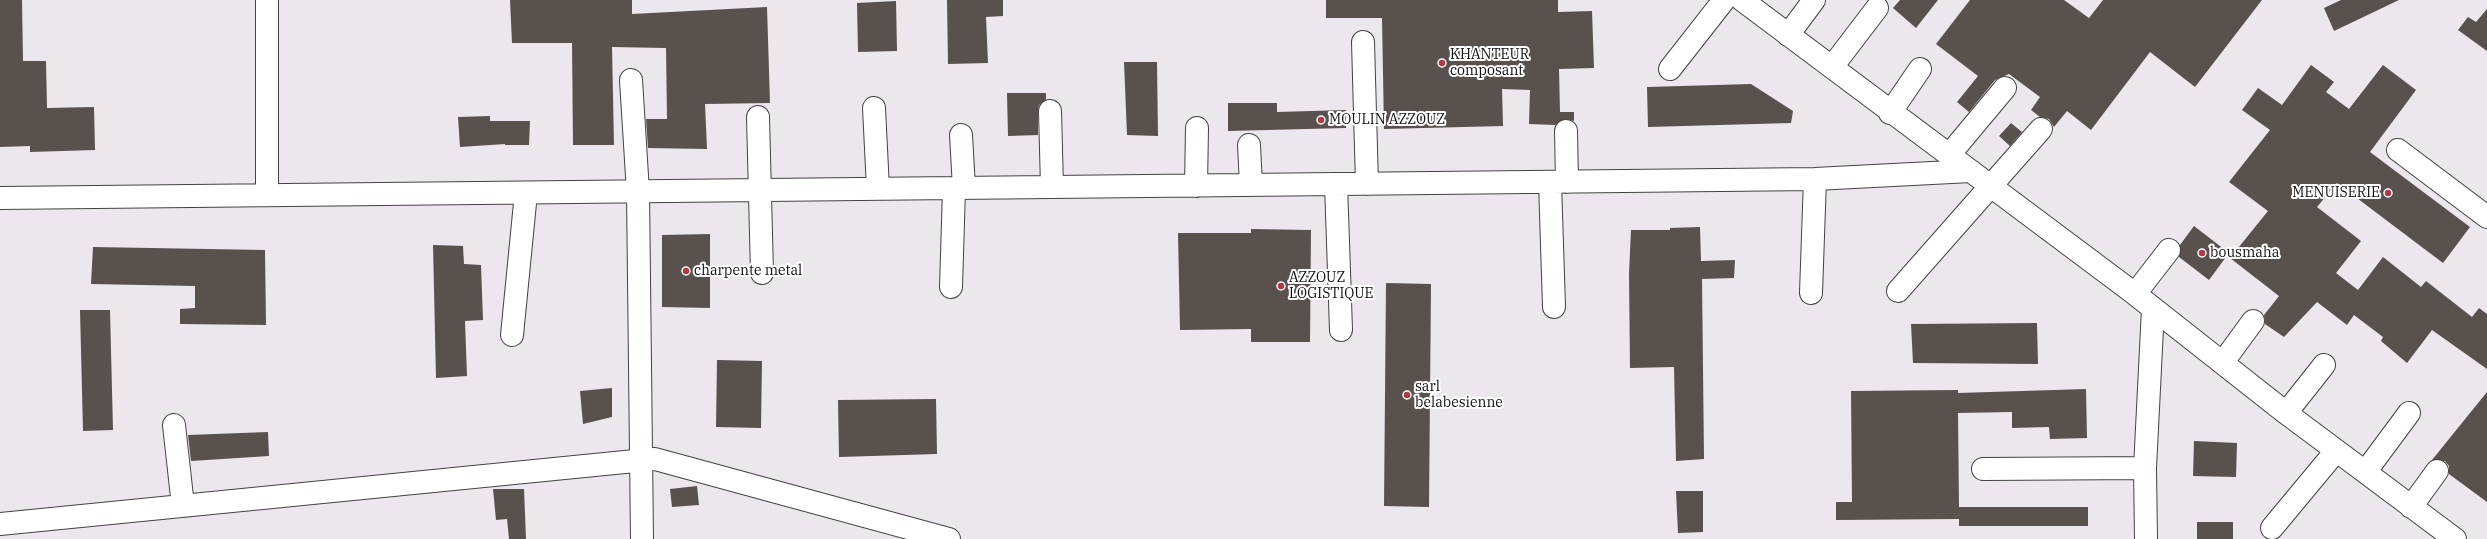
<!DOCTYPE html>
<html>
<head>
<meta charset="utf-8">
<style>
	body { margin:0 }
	canvas { display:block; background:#fefbf5 }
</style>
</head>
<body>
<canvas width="2487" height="539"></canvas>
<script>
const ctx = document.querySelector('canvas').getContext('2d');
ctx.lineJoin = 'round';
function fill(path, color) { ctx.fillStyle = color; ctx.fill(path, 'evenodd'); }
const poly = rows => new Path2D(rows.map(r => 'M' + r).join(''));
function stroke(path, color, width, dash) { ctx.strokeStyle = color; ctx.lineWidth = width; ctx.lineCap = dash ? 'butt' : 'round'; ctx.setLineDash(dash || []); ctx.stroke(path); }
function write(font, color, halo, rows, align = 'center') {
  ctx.font = font + ' "IBM Plex Serif",serif'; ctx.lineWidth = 4; ctx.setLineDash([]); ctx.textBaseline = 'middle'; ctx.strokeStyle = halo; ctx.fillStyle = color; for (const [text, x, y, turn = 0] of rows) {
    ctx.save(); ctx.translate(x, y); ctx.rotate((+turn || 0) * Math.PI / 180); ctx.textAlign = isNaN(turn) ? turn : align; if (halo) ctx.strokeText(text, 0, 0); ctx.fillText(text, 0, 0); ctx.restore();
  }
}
const industrial = poly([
	[0,0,2487,0,2487,539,0,539]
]);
const building = poly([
	[0,0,22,0,23,61,46,61,47,108,94,107,95,150,30,152,30,146,0,147],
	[510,0,632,0,632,14,767,7,770,103,705,104,707,149,648,148,646,119,667,119,666,48,612,47,614,145,573,145,572,43,512,43],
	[947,0,1003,0,1003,16,986,17,988,63,948,64],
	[1326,0,1558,0,1558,12,1592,11,1594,68,1559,69,1560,112,1574,112,1574,121,1565,119,1555,125,1529,124,1530,90,1502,89,1503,126,1384,129,1382,18,1326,18],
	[1900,0,1938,0,1916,28,1893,8],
	[1970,0,2064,0,2089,18,2103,0,2262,0,2195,87,2150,52,2091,130,2067,111,2054,127,2049,119,2040,117,2031,110,2040,97,2009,74,1995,80,1969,112,1957,102,1978,76,1936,44],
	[2341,0,2399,0,2334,31,2324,8],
	[896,1,897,51,858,52,857,3],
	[2487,9,2487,51,2458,30,2468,17,2476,22],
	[1124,62,1157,62,1158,136,1127,135],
	[2311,65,2334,82,2326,92,2349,109,2383,65,2416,90,2370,152,2470,227,2443,263,2337,183,2317,207,2361,241,2336,273,2358,290,2383,257,2421,287,2426,281,2472,317,2479,308,2487,314,2487,369,2432,330,2407,363,2381,341,2383,337,2354,315,2347,325,2317,302,2284,337,2265,324,2264,315,2279,296,2230,258,2268,211,2229,182,2270,130,2242,110,2258,88,2282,105],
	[1751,84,1793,111,1791,123,1648,127,1647,87],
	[1007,93,1046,93,1046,100,1039,105,1038,111,1038,135,1008,136],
	[1228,103,1277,103,1277,112,1346,110,1346,128,1228,131],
	[490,116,490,121,530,121,529,145,505,145,505,144,460,147,458,117],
	[2011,123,2022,132,2010,146,1999,136],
	[2194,226,2229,253,2209,280,2179,257,2180,245],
	[1700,227,1701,261,1735,260,1734,278,1702,279,1704,459,1676,461,1674,367,1630,368,1629,274,1631,230,1670,230,1670,228],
	[1251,229,1311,230,1310,342,1251,342,1251,329,1180,330,1178,233,1251,233],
	[710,234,710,308,662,307,662,235],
	[433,245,463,246,464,264,481,265,483,320,465,321,467,376,436,378],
	[93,247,265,250,266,325,180,324,180,309,195,308,195,286,91,284],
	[1386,283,1431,284,1429,507,1384,506],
	[80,310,110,310,113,430,83,431],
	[2037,323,2038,364,1913,363,1911,324],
	[717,360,762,361,761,428,716,427],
	[612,388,612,417,583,424,580,391],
	[2086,389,2087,438,2050,439,2049,427,2012,428,2012,412,1958,413,1959,507,2088,507,2088,526,1959,526,1959,519,1836,520,1836,502,1852,502,1851,391,1958,390,1958,393],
	[2487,392,2487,502,2449,474,2449,466,2445,461,2432,460],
	[936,399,937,454,839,457,838,400],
	[268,432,269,456,191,461,188,435],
	[2194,441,2237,443,2236,477,2193,476],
	[697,486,699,505,672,507,670,489],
	[493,489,524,489,526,539,509,539,507,519,496,520],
	[1676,491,1703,491,1703,532,1678,533],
	[2197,522,2233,522,2233,539,2197,539]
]);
const minor = poly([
	[1742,0,2135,294,2286,413,2455,539],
	[1788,35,1814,0],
	[1363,42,1367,184],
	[1832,67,1877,8],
	[1670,69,1724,0],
	[631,80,638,192,642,539],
	[874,108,878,189],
	[1050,111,1052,187],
	[1890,113,1920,69],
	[758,117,762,273],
	[1566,131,1567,182],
	[961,135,964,188],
	[1249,145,1251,185],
	[2398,150,2487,217],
	[1949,155,2005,88],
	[1550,182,1554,307],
	[1336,184,1341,330],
	[1196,186,1197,128],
	[267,195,267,0],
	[0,198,1815,179,1971,171],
	[951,287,954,189],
	[1898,291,2041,129],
	[1811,293,1815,179],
	[2135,294,2169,250],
	[512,335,526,193],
	[2223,362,2253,321],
	[2286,413,2324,365],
	[174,425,183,506],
	[1983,469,2145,468],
	[2366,471,2409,413],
	[2411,507,2437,471],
	[0,524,655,459,949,539],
	[2272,528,2336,451],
	[2146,539,2145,468,2153,309]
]);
const markers = [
	[1442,63,4,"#b03947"],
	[1321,120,4,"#b03947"],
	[2388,193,4,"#b03947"],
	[2202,253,4,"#b03947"],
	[686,271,4,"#b03947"],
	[1281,286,4,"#b03947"],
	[1407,395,4,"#b03947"]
];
const poiNames = [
	["KHANTEUR",1450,55],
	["composant",1450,71],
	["MOULIN AZZOUZ",1329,120],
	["MENUISERIE",2380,193,"right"],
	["bousmaha",2210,253],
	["charpente metal",694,271],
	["AZZOUZ",1289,278],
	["LOGISTIQUE",1289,294],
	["sarl",1415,387],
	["belabesienne",1415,403]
];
fill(industrial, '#ece6ed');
fill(building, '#58514e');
stroke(minor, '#434343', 24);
stroke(minor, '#fff', 22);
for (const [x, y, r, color] of markers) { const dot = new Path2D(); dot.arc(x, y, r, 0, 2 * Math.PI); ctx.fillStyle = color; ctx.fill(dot); stroke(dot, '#fff', 1.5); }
write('14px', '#101010', '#fff', poiNames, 'left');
</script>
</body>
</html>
